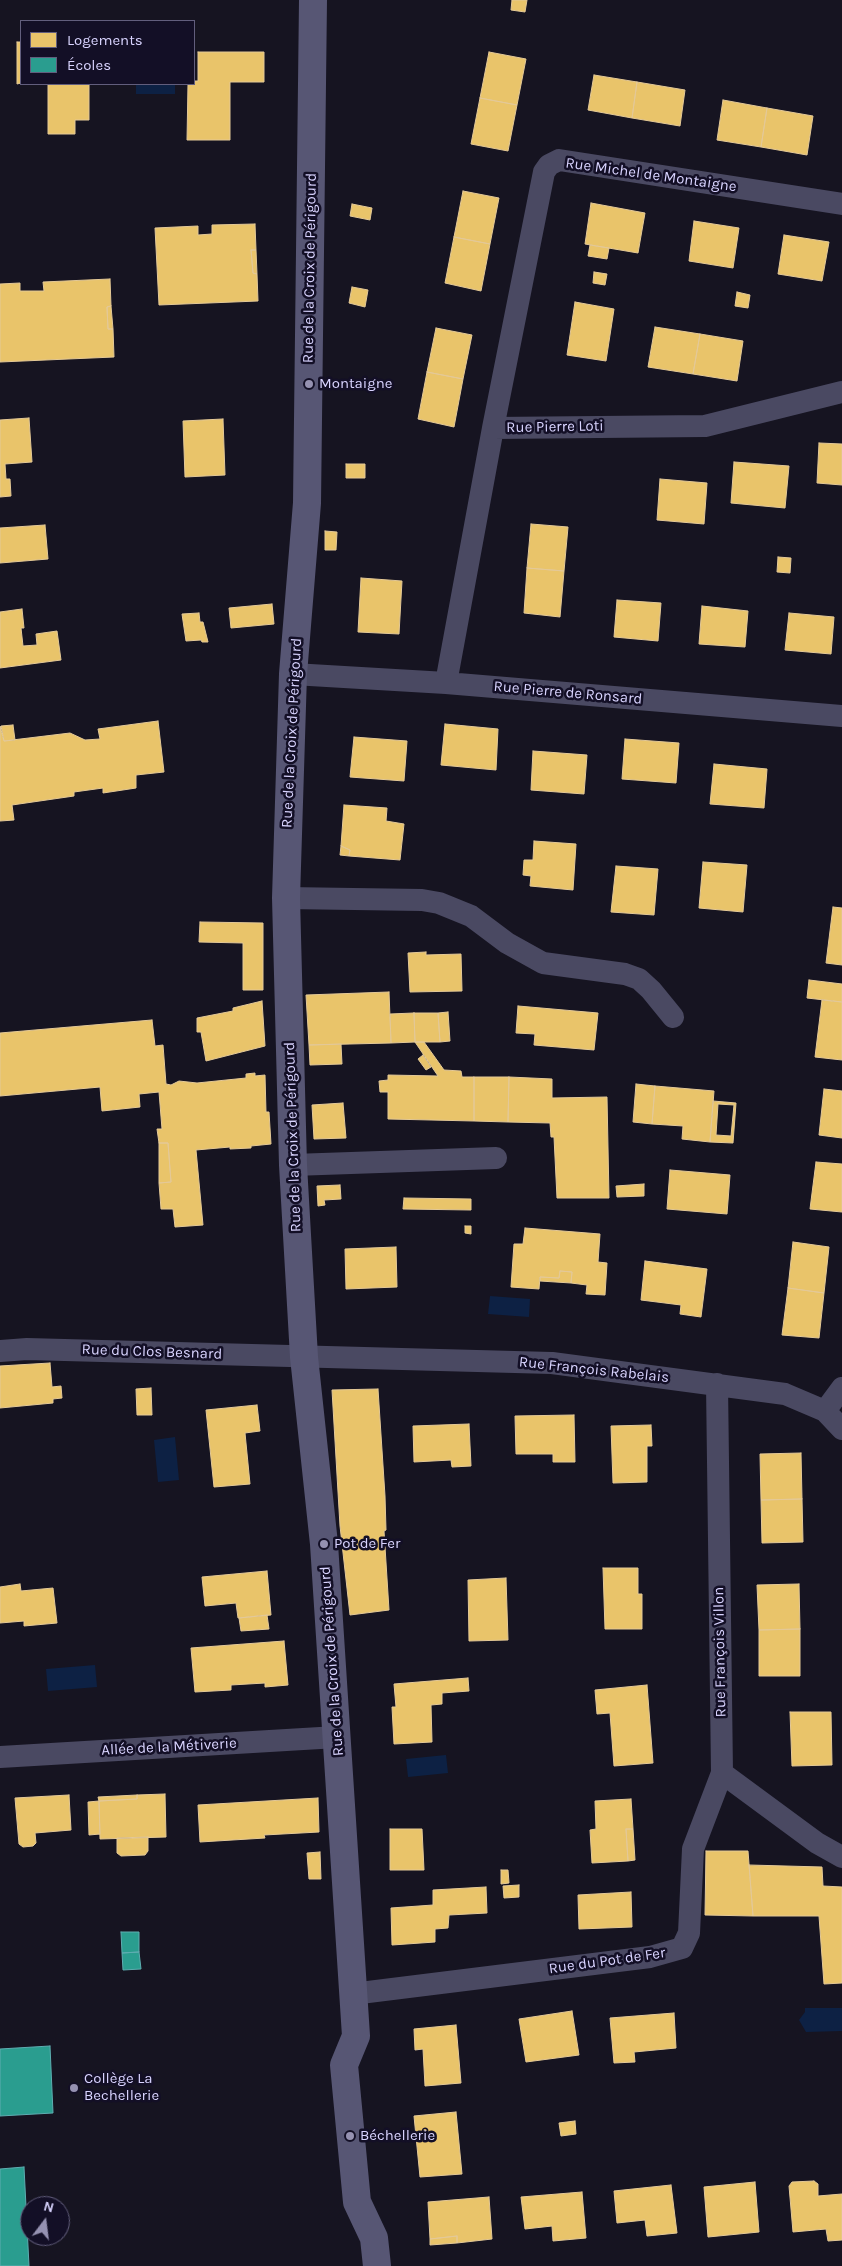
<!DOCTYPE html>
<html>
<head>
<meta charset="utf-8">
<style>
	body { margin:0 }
	#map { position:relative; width:842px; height:2266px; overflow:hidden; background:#161421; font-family:Karla,sans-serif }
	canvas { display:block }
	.legend { position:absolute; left:20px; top:20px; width:175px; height:65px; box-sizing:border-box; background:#130f26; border:1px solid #625e7d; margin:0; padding:6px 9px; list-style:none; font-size:15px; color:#d9d4ff }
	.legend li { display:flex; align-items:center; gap:10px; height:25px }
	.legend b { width:25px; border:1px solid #625e7d }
	.north { position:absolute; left:20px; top:2196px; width:50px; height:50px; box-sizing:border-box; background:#130f26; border:1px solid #625e7d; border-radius:50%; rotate:15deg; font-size:14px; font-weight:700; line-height:20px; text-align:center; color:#d9d4ff }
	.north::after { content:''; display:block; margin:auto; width:18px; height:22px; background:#9591b1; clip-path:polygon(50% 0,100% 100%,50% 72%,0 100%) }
</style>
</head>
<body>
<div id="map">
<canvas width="842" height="2266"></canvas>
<ul class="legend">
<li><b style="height:14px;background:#e9c46a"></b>Logements</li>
<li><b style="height:14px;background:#2a9d8f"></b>Écoles</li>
</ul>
<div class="north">N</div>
</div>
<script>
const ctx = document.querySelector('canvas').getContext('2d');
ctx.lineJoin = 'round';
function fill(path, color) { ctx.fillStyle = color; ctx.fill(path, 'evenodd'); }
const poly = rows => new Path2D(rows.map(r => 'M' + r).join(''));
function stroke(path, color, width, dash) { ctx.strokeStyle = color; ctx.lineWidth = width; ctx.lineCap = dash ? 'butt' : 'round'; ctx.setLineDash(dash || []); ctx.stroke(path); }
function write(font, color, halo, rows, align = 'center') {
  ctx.font = font + ' Karla,sans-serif'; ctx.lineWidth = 5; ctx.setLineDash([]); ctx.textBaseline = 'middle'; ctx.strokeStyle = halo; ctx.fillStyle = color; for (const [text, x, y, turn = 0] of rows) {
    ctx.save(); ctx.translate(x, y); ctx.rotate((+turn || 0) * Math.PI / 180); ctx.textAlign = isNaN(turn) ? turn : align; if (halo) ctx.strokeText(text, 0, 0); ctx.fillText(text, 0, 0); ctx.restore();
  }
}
const water = poly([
	[136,84,175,84,175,94,136,94],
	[490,1296,530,1299,529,1317,488,1314],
	[175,1437,179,1480,158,1482,154,1440],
	[95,1665,97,1687,48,1691,46,1669],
	[446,1755,448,1773,408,1777,406,1759],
	[805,2008,842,2008,842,2031,806,2032,799,2020,805,2012]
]);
const homes = poly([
	[512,0,527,0,525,12,511,10,512,0],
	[17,42,21,42,21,83,17,84,17,42],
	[198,52,264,52,264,82,230,82,230,140,187,140,188,84,194,84,194,81,198,81,198,52],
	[489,52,526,59,517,105,480,98,489,52],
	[594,75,637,82,632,118,588,110,594,75],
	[637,82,685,90,680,126,632,118,637,82],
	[48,84,89,84,89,120,75,120,75,134,48,134,48,84],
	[480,98,517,105,508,151,471,144,480,98],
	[723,100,767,108,761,147,717,140,723,100],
	[767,108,813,116,807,155,761,147,767,108],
	[463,191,499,198,490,244,454,237,463,191],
	[591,203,645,213,638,253,585,244,591,203],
	[352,204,372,208,370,220,350,216,352,204],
	[694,221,739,228,733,268,689,261,694,221],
	[255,224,256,250,251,250,253,273,257,274,258,301,159,305,155,228,198,226,198,235,212,234,212,225,255,224],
	[784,235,829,242,822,281,778,274,784,235],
	[454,237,490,244,481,291,445,283,454,237],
	[590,245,609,248,607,259,588,256,590,245],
	[251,250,256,250,257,274,253,273,251,250],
	[594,272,607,274,605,285,593,283,594,272],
	[110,279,111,306,107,307,108,329,113,329,114,357,0,362,0,284,20,283,20,291,44,291,43,282,110,279],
	[352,287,368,290,365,307,349,303,352,287],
	[737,292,750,295,748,308,735,306,737,292],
	[575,302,614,309,606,361,567,355,575,302],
	[111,306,113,329,108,329,107,307,111,306],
	[655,327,700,334,693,374,648,367,655,327],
	[436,328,472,335,463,379,427,372,436,328],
	[700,334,743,341,737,381,693,374,700,334],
	[427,372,463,379,454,427,418,419,427,372],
	[29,418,32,462,5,464,6,479,10,479,11,496,0,497,0,420,29,418],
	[223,419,225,475,185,477,183,421,223,419],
	[819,443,842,444,842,485,817,483,819,443],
	[734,462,789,466,785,508,731,503,734,462],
	[346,464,365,464,365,478,346,478,346,464],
	[660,479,707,483,704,524,657,520,660,479],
	[531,524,568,527,564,571,527,568,531,524],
	[45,525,48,559,0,563,0,528,45,525],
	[325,531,337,532,336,550,325,550,325,531],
	[778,557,791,558,790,573,777,572,778,557],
	[527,568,564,571,560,617,524,613,527,568],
	[361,578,402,581,399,634,358,632,361,578],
	[617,600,661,603,658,641,614,637,617,600],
	[272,604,274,624,231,628,229,608,272,604],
	[702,606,748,611,745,647,699,644,702,606],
	[22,609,24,628,21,628,23,646,37,645,36,634,57,631,61,660,0,668,0,612,22,609],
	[199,613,200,622,203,622,208,642,202,642,201,640,186,641,182,614,199,613],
	[789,613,834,617,831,654,785,650,789,613],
	[158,721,164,772,136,775,136,788,103,793,103,788,74,792,74,796,12,805,14,820,0,821,0,726,4,741,70,733,85,740,100,739,98,729,158,721],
	[445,724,498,729,496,770,441,765,445,724],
	[13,725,15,740,4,741,1,726,13,725],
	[354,737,407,741,404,781,350,777,354,737],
	[625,739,679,743,676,783,622,779,625,739],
	[533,751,587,755,584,794,531,790,533,751],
	[714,764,767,769,764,808,710,804,714,764],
	[344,805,387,808,386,821,404,824,400,860,349,856,350,850,341,846,344,805],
	[534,841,576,844,573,890,530,886,531,876,523,875,524,860,533,860,534,841],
	[341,846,350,850,349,856,340,855,341,846],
	[703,862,747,865,743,912,699,908,703,862],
	[616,866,658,869,654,915,611,912,616,866],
	[833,907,842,908,842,965,826,963,833,907],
	[200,922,263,923,263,990,243,990,243,943,199,942,200,922],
	[426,952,426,955,461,954,462,991,410,992,408,953,426,952],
	[809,980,842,984,842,1002,807,998,809,980],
	[389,992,391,1043,309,1045,306,995,389,992],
	[822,1000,842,1002,842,1060,815,1057,822,1000],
	[262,1001,265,1046,206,1061,201,1032,197,1032,197,1018,233,1011,233,1008,262,1001],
	[518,1006,598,1013,594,1050,534,1045,535,1034,516,1033,518,1006],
	[448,1012,450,1041,440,1042,438,1013,448,1012],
	[414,1013,438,1013,440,1042,415,1042,414,1013],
	[414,1013,415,1042,391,1043,390,1014,414,1013],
	[152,1020,155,1046,163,1045,166,1084,171,1085,179,1081,197,1083,246,1078,246,1074,255,1073,255,1076,265,1075,266,1112,269,1112,271,1144,251,1146,251,1148,230,1149,230,1147,196,1150,203,1225,175,1227,173,1209,161,1209,159,1183,171,1182,168,1143,159,1143,157,1129,162,1129,159,1092,139,1094,140,1107,102,1111,100,1087,0,1096,0,1033,152,1020],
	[415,1042,424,1042,444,1070,461,1071,462,1077,474,1077,474,1121,388,1119,388,1092,380,1092,379,1081,388,1080,388,1075,438,1076,415,1042],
	[341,1044,342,1064,310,1065,309,1045,341,1044],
	[423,1055,431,1067,426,1070,418,1059,423,1055],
	[474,1077,509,1077,508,1122,474,1121,474,1077],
	[509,1077,552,1079,552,1098,607,1097,609,1198,557,1198,554,1137,551,1137,550,1123,508,1122,509,1077],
	[636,1084,655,1086,652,1124,633,1122,636,1084],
	[655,1086,714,1091,710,1142,682,1139,683,1126,652,1124,655,1086],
	[824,1089,842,1091,842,1138,819,1135,824,1089],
	[713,1101,736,1103,733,1143,710,1142,713,1101],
	[718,1104,734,1105,731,1136,716,1135,718,1104],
	[343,1103,346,1138,314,1139,312,1105,343,1103],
	[159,1143,168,1143,171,1182,159,1183,159,1143],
	[816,1162,842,1164,842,1212,810,1209,816,1162],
	[670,1170,730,1175,727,1214,667,1209,670,1170],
	[644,1184,644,1196,617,1197,616,1186,644,1184],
	[340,1185,341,1199,324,1200,325,1205,318,1206,317,1186,340,1185],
	[404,1198,471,1199,471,1210,403,1209,404,1198],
	[465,1226,471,1226,471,1234,465,1233,465,1226],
	[525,1228,600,1234,598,1262,607,1263,605,1295,586,1294,587,1285,571,1283,572,1272,560,1271,559,1278,540,1277,539,1289,511,1287,514,1244,523,1244,525,1228],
	[793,1242,829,1247,824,1293,788,1288,793,1242],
	[396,1247,397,1287,346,1289,345,1249,396,1247],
	[645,1261,707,1269,701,1317,680,1314,681,1305,641,1300,645,1261],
	[560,1271,572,1272,571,1283,540,1281,540,1277,559,1278,560,1271],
	[788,1288,824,1293,819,1338,782,1335,788,1288],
	[50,1363,52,1387,61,1386,62,1398,53,1399,53,1403,0,1408,0,1366,50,1363],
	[151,1388,152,1415,137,1415,136,1389,151,1388],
	[378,1389,385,1496,386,1530,384,1531,389,1610,350,1615,340,1526,332,1390,378,1389],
	[257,1405,260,1431,245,1433,250,1484,214,1487,206,1410,257,1405],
	[574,1415,575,1462,553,1462,553,1454,516,1454,515,1416,574,1415],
	[469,1424,471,1466,452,1467,451,1460,414,1462,413,1426,469,1424],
	[651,1425,652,1446,647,1446,647,1482,613,1483,611,1426,651,1425],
	[801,1453,802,1499,761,1500,760,1454,801,1453],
	[802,1499,803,1542,762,1543,761,1500,802,1499],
	[603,1568,638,1568,638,1594,642,1594,642,1629,605,1629,603,1568],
	[267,1571,271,1615,238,1618,236,1603,205,1606,202,1577,267,1571],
	[506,1578,508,1640,469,1641,468,1580,506,1578],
	[20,1584,21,1591,53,1588,57,1623,24,1626,24,1621,0,1623,0,1587,20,1584],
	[799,1584,800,1629,759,1630,757,1585,799,1584],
	[267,1615,269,1629,241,1631,239,1618,267,1615],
	[800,1629,800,1676,759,1676,759,1630,800,1629],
	[284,1641,288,1685,265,1687,265,1683,231,1685,231,1690,195,1692,191,1648,284,1641],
	[468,1678,469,1691,442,1693,442,1704,431,1705,432,1742,394,1744,392,1707,396,1707,394,1684,468,1678],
	[647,1685,653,1763,614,1766,610,1713,597,1714,595,1690,647,1685],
	[790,1712,831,1712,832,1765,792,1766,790,1712],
	[165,1794,166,1837,100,1839,99,1801,137,1799,137,1795,165,1794],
	[69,1795,71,1830,35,1833,36,1843,33,1846,23,1847,19,1844,15,1798,69,1795],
	[137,1795,137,1799,99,1801,98,1797,137,1795],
	[318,1798,319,1832,264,1835,265,1838,200,1842,198,1805,318,1798],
	[631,1799,633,1829,626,1829,628,1861,592,1863,590,1830,596,1829,595,1801,631,1799],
	[99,1801,100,1834,89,1835,88,1802,99,1801],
	[390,1829,422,1829,424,1870,390,1870,390,1829],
	[626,1829,633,1829,635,1860,628,1861,626,1829],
	[148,1837,148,1851,145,1855,121,1856,117,1853,117,1838,148,1837],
	[706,1851,748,1851,753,1916,705,1915,706,1851],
	[320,1852,321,1879,309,1879,307,1853,320,1852],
	[749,1865,822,1867,823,1886,842,1887,842,1983,824,1984,819,1916,753,1916,749,1865],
	[501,1870,508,1870,509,1883,501,1884,501,1870],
	[519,1885,519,1897,504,1898,503,1886,519,1885],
	[486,1887,487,1913,449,1915,448,1928,435,1929,435,1942,392,1945,391,1908,433,1905,433,1890,486,1887],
	[631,1892,632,1927,579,1929,578,1895,631,1892],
	[572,2011,579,2055,526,2062,519,2019,572,2011],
	[674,2013,676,2048,634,2052,635,2062,614,2063,610,2018,674,2013],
	[456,2025,461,2083,425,2086,423,2049,415,2050,414,2029,456,2025],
	[456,2112,462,2174,420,2177,414,2116,456,2112],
	[575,2121,576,2134,561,2136,559,2123,575,2121],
	[814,2181,818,2184,818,2196,842,2194,842,2240,828,2241,826,2229,793,2232,789,2186,792,2182,814,2181],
	[755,2182,759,2232,708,2237,704,2187,755,2182],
	[671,2185,677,2233,647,2236,645,2220,617,2223,614,2191,671,2185],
	[582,2192,586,2238,553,2241,552,2226,525,2229,521,2197,582,2192],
	[489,2197,492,2239,457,2243,457,2236,430,2239,428,2202,489,2197],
	[457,2236,457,2243,430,2245,430,2239,457,2236]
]);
const schools = poly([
	[121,1932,139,1932,139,1952,122,1953,121,1932],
	[139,1952,141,1969,123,1970,122,1953,139,1952],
	[50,2046,53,2113,0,2116,0,2049,50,2046],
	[24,2167,29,2266,0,2266,0,2169,24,2167]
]);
const street = poly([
	[493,428,544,172,549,165,559,160,842,204],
	[293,674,446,683,842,716],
	[446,683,493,428,705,426,842,392],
	[286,898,422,900,439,903,471,916,507,943,543,963,625,974,639,979,651,990,673,1017],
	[293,1165,496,1158],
	[0,1351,27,1349,552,1363,785,1394,825,1411,842,1429],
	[717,1384,722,1773,817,1843,842,1857],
	[825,1411,842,1388],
	[0,1757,337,1737],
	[352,1994,650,1957,682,1948,689,1933,693,1849,722,1773]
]);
const secondary = poly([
	[313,0,307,503,293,674,286,898,293,1165,304,1357,324,1544,356,2036,344,2065,357,2202,374,2238,377,2266]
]);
const markers = [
	[309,384,5,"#9591b1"],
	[324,1544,5,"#9591b1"],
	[74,2088,5,"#9591b1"],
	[350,2136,5,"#9591b1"]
];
const streetNames = [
	["Rue Michel de Montaigne",651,175,8],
	["Rue de la Croix de Périgourd",310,268,-89],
	["Rue Pierre Loti",555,427,-1],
	["Rue Pierre de Ronsard",568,693,5],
	["Rue de la Croix de Périgourd",292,733,-87],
	["Rue de la Croix de Périgourd",293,1137,-92],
	["Rue du Clos Besnard",152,1352,2],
	["Rue François Rabelais",594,1370,6],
	["Rue François Villon",720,1652,-91],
	["Rue de la Croix de Périgourd",332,1661,-94],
	["Allée de la Métiverie",169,1747,-3],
	["Rue du Pot de Fer",607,1961,-8]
];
const poiNames = [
	["Montaigne",319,384],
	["Pot de Fer",334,1544],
	["Collège La",84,2079],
	["Bechellerie",84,2096],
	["Béchellerie",360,2136]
];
fill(water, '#0d2144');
fill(homes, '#e9c46a');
stroke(homes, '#e4c997', 1);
fill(schools, '#2a9d8f');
stroke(schools, '#5eaeb1', 1);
stroke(street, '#4a4962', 22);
stroke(secondary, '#575674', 28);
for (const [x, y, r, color] of markers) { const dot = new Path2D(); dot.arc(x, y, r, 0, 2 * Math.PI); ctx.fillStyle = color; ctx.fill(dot); stroke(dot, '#130f26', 2); }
write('15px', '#d9d4ff', '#130f26', streetNames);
write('15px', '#d9d4ff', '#130f26', poiNames, 'left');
</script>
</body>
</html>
